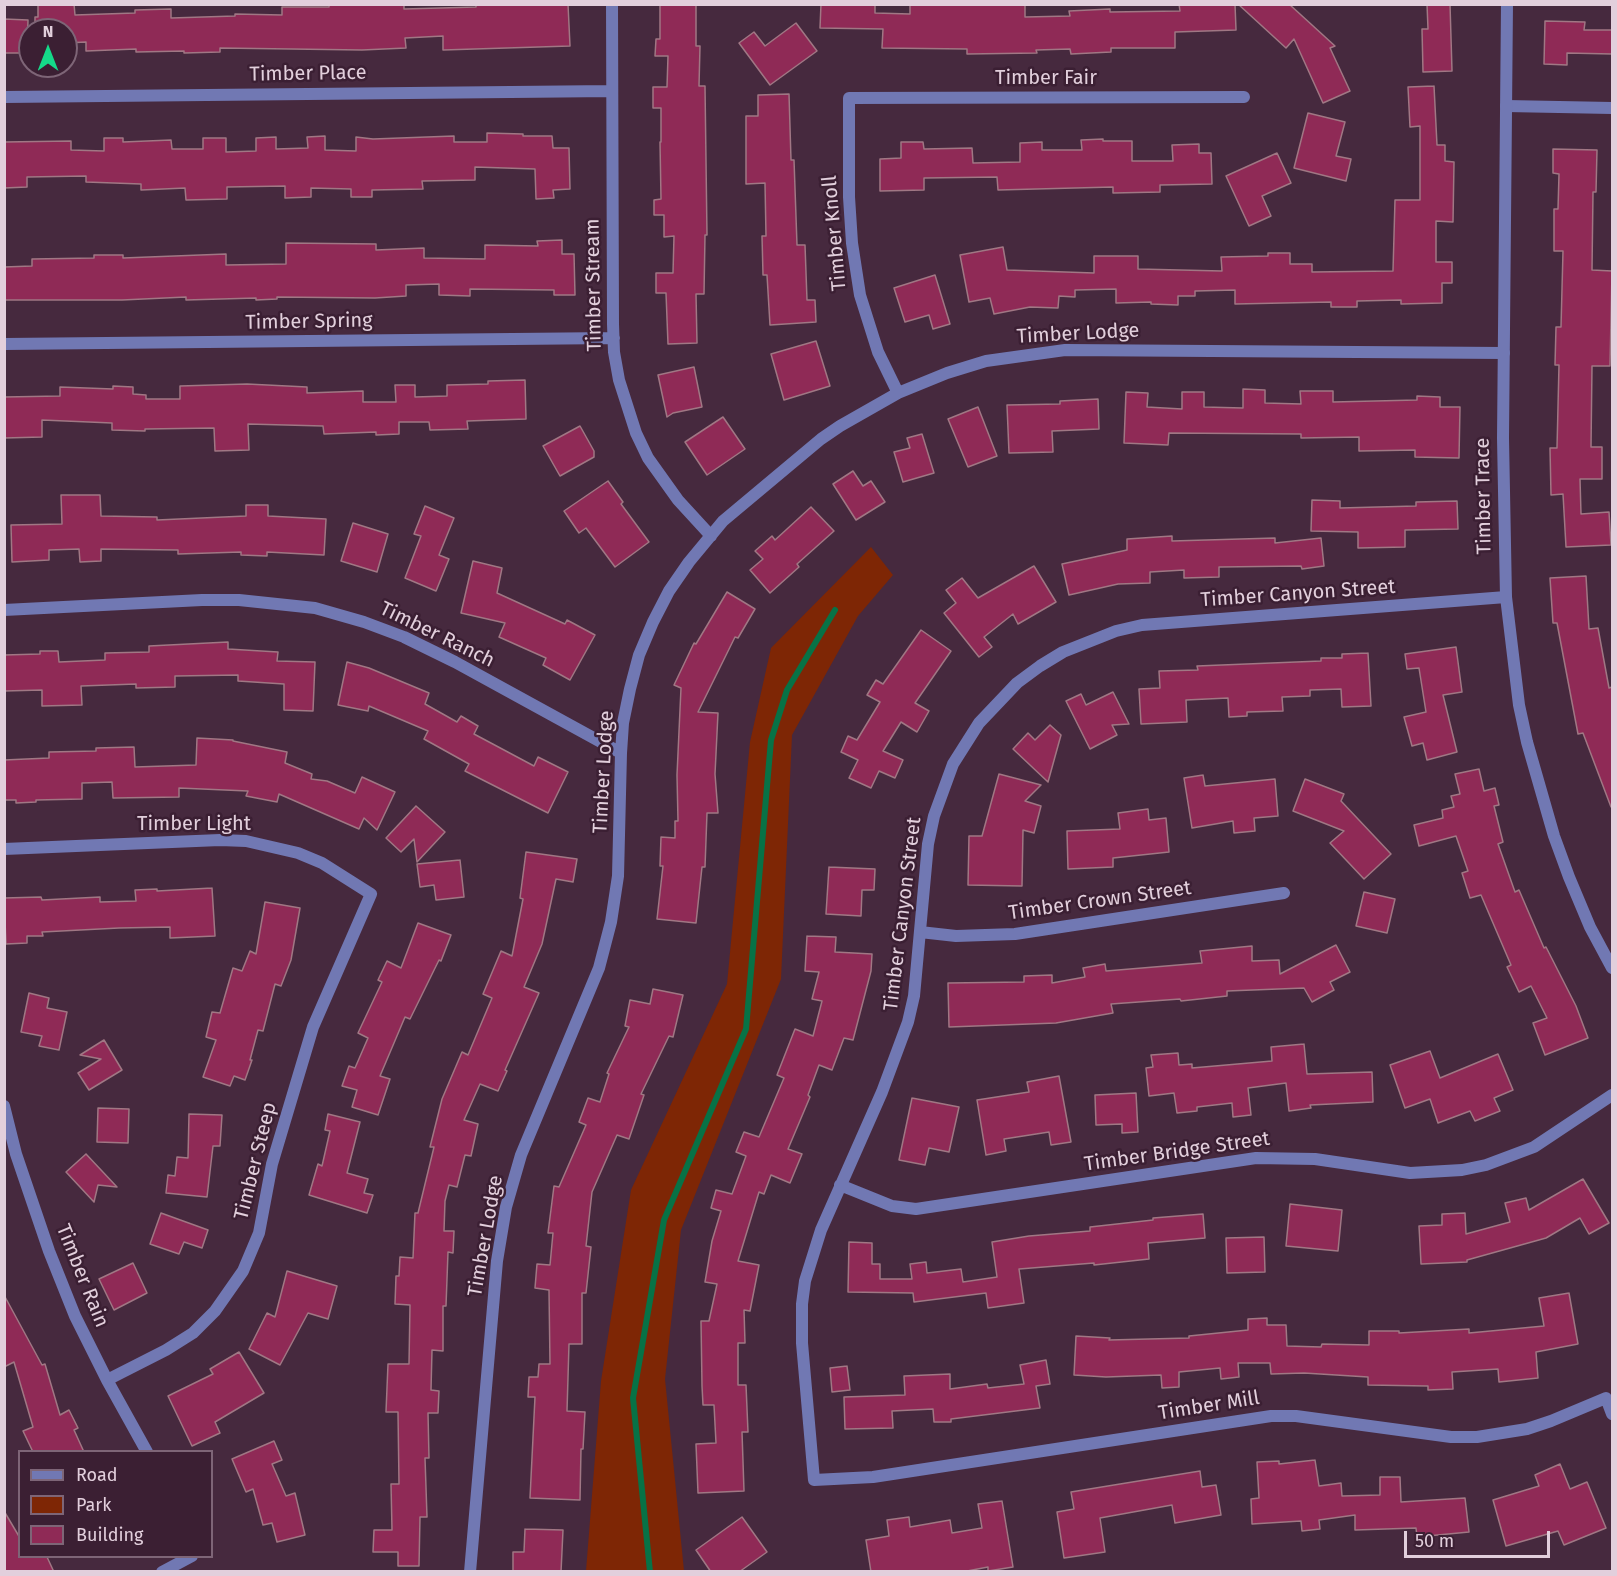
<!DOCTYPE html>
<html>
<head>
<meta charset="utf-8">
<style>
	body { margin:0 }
	#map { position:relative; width:1617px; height:1576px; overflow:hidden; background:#46293e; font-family:"Fira Sans",sans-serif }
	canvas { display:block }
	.frame { position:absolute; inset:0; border:6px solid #e2cfdc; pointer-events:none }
	.legend { position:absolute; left:18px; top:1450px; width:195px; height:108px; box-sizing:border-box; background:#3b1f33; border:2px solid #7e6577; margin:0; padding:8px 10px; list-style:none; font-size:18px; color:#e2cfdc }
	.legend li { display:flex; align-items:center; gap:12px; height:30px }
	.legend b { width:30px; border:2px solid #7e6577 }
	.north { position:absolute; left:18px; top:18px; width:60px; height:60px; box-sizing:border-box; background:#3b1f33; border:2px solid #7e6577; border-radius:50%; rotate:0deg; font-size:16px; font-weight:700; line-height:24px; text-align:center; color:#e2cfdc }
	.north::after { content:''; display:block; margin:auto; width:21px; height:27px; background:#15d989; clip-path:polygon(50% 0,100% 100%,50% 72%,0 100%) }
	.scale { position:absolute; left:1404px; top:1531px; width:146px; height:27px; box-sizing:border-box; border:3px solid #e2cfdc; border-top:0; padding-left:8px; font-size:18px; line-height:21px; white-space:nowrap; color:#e2cfdc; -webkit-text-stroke:4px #3b1f33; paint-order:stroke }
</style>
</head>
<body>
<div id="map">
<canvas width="1617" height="1576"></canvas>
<div class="frame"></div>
<ul class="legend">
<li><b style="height:8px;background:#7178b3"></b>Road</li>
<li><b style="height:16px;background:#7e2605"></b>Park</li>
<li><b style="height:16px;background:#8f2a56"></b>Building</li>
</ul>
<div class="north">N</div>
<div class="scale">50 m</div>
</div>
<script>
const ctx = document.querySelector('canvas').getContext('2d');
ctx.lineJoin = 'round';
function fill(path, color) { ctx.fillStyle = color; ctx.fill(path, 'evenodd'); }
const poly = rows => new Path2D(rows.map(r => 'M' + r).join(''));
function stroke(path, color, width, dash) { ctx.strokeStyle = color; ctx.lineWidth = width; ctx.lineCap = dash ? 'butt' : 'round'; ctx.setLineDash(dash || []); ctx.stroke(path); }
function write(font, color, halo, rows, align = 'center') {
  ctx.font = font + ' "Fira Sans",sans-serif'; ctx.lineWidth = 5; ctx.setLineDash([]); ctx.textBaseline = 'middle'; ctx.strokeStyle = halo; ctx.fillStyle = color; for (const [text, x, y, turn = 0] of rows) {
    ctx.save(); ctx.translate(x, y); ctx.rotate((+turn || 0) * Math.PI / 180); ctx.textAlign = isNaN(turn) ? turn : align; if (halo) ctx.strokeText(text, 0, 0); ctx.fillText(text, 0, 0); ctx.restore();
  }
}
const green = poly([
	[871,547,893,575,858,616,792,735,781,979,681,1230,665,1379,684,1571,586,1571,601,1381,631,1190,727,984,750,742,771,648]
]);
const stream = poly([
	[650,1572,633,1398,664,1220,746,1029,771,740,787,690,835,610]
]);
const building = poly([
	[38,4,74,4,75,15,135,13,135,10,171,9,171,18,235,16,235,14,282,15,282,7,329,7,329,4,404,4,404,9,476,7,476,4,568,4,570,46,443,50,443,36,405,38,406,48,362,50,220,48,220,52,184,53,184,51,136,52,136,49,86,51,86,42,66,43,66,30,35,30,35,17,38,17,38,4],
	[660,4,696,4,696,46,700,46,699,86,705,86,707,235,705,235,704,294,696,294,697,343,668,344,666,293,656,293,656,273,673,273,674,236,664,237,664,215,654,215,654,200,661,199,660,142,661,142,661,108,653,108,653,87,667,87,668,56,655,56,656,39,660,39,660,4],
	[821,4,875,4,875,13,910,14,910,4,1025,4,1025,17,1070,16,1069,11,1110,9,1110,12,1180,11,1179,4,1235,4,1236,30,1175,32,1175,48,1111,48,1111,52,1071,54,1070,49,1036,50,1037,53,967,54,967,49,882,48,883,29,820,28,821,4],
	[1238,4,1289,4,1335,46,1330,48,1350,91,1323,103,1294,39,1286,48,1238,4],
	[1427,4,1450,4,1452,71,1423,72,1422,29,1428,29,1427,4],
	[4,19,28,20,27,53,4,53,4,19],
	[1545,21,1585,22,1584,30,1612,30,1612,54,1567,53,1567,65,1544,64,1545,21],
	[796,23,817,51,770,85,739,43,754,32,765,46,796,23],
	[1434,86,1437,145,1445,145,1445,161,1454,162,1453,222,1436,221,1436,262,1452,262,1452,283,1442,283,1442,303,1401,304,1401,300,1357,301,1357,307,1331,307,1331,302,1235,304,1235,290,1195,291,1195,296,1178,296,1178,305,1151,304,1151,302,1116,303,1116,289,1075,290,1075,297,1059,296,1058,308,1030,307,994,314,990,298,969,302,960,255,1003,247,1007,270,1094,273,1094,256,1138,256,1138,269,1222,271,1221,257,1268,256,1268,253,1290,253,1290,264,1312,264,1312,272,1393,271,1395,200,1420,200,1420,126,1410,127,1408,87,1434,86],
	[789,94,791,160,794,160,797,245,805,245,807,300,815,300,816,322,770,325,767,275,763,275,762,236,766,236,765,183,746,184,746,116,758,116,758,95,789,94],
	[1308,113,1345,122,1336,156,1351,159,1346,181,1294,168,1308,113],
	[487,133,523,134,523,136,552,136,553,148,569,148,570,189,553,190,554,198,536,199,535,169,475,167,475,180,422,181,423,189,372,190,372,197,351,197,351,189,311,188,311,197,285,198,285,186,227,187,227,199,186,200,185,188,141,190,141,184,86,182,86,176,27,177,27,187,4,188,4,142,71,141,71,150,104,151,104,138,123,138,123,142,171,140,172,149,203,149,203,138,226,138,226,152,256,151,256,138,276,137,276,149,308,148,307,137,325,136,325,150,356,151,356,137,373,139,454,136,454,142,487,142,487,133],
	[1103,139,1103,141,1132,141,1132,161,1173,161,1172,145,1199,144,1199,153,1211,153,1212,184,1160,185,1160,192,1113,193,1113,187,998,190,997,177,924,178,924,190,880,191,880,159,901,158,901,142,923,142,924,149,972,148,973,163,1020,162,1020,143,1042,142,1042,150,1082,150,1081,140,1103,139],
	[1553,149,1597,150,1596,192,1593,192,1592,270,1612,271,1610,366,1592,366,1591,447,1602,447,1602,479,1580,479,1581,514,1609,512,1611,545,1566,547,1563,494,1551,495,1550,448,1557,448,1559,365,1555,365,1556,327,1561,327,1563,251,1554,251,1554,209,1558,209,1559,174,1553,173,1553,149],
	[1277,153,1291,183,1262,196,1271,216,1249,226,1226,176,1277,153],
	[562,240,562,254,574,254,575,295,554,295,554,290,470,289,470,296,439,295,439,284,406,285,406,296,375,298,277,297,277,299,256,300,256,298,186,300,186,297,122,300,4,300,4,267,32,266,32,259,94,258,94,255,123,255,123,258,226,254,226,265,286,264,286,243,376,244,376,250,424,248,424,258,485,259,485,245,538,246,537,241,562,240],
	[935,275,950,324,933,329,929,315,905,322,894,288,935,275],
	[816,341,830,386,784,400,771,354,816,341],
	[694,367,702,407,673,413,667,417,658,375,694,367],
	[525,380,526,419,467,421,468,429,430,430,429,422,399,422,399,434,376,435,376,432,324,434,323,426,248,424,249,450,215,451,214,428,145,429,145,431,112,430,112,423,42,420,42,437,4,438,4,397,60,396,60,387,113,389,113,386,133,387,133,394,146,395,146,399,180,399,180,386,247,384,307,387,307,393,363,391,363,402,396,402,395,385,415,385,415,397,447,396,447,385,488,384,488,381,525,380],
	[1243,389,1265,390,1265,403,1301,404,1300,391,1333,391,1333,402,1417,400,1417,396,1440,397,1440,407,1460,407,1459,458,1415,457,1415,450,1359,451,1359,437,1301,438,1301,434,1169,433,1168,445,1124,443,1126,392,1148,393,1147,407,1182,409,1182,392,1204,392,1204,407,1243,408,1243,389],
	[1098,399,1099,429,1052,431,1053,452,1009,453,1007,405,1060,404,1060,401,1098,399],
	[978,407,997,456,968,467,948,419,978,407],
	[723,417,745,449,707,475,685,442,723,417],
	[580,426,594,451,594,457,560,476,543,446,580,426],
	[922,434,934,473,903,482,894,452,910,448,907,438,922,434],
	[853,471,863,486,871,481,885,502,856,520,833,484,853,471],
	[608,481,623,502,621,504,649,542,615,567,586,528,579,533,564,511,608,481],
	[61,495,100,495,101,516,157,517,157,520,246,516,246,505,268,505,268,516,326,519,324,555,267,552,267,556,241,555,241,552,178,554,178,550,101,549,101,561,80,562,79,549,49,550,49,560,12,562,11,525,62,524,61,495],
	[1312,500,1340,501,1340,508,1416,506,1416,502,1457,501,1458,529,1405,530,1405,547,1358,548,1358,532,1311,531,1312,500],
	[425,506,454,518,439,555,449,559,436,591,405,578,421,536,414,534,425,506],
	[811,507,834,531,797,564,799,567,770,593,750,570,763,559,755,551,772,536,775,540,811,507],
	[353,523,388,534,377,572,341,561,353,523],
	[1172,536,1172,541,1275,538,1275,543,1321,538,1324,566,1302,569,1301,566,1219,567,1219,577,1184,578,1184,570,1150,572,1150,583,1118,584,1069,595,1062,564,1127,550,1127,539,1172,536],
	[473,561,502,568,497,593,565,624,567,620,595,635,570,680,543,665,546,658,499,637,505,623,461,613,473,561],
	[1034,566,1056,602,1018,624,1013,614,984,637,992,647,979,657,944,613,956,603,946,590,962,578,978,598,1034,566],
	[1586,576,1589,629,1598,628,1609,688,1612,687,1612,807,1611,807,1583,733,1578,734,1557,623,1553,623,1550,578,1586,576],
	[727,592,755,609,738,638,735,637,698,712,718,713,715,774,718,813,707,813,705,867,702,867,696,923,657,919,663,866,660,866,661,837,675,838,675,821,678,821,677,775,681,688,674,685,694,643,696,644,727,592],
	[921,630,951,651,915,703,929,711,917,732,901,722,883,751,903,760,895,778,879,771,871,788,849,778,858,760,841,752,848,736,857,740,880,702,867,695,876,680,883,684,921,630],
	[228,642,228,649,278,652,277,661,315,662,313,711,284,710,284,684,238,681,238,675,175,676,175,687,136,688,136,684,81,686,82,705,42,706,42,690,4,691,4,655,40,654,40,651,58,651,59,662,105,660,105,653,149,652,149,646,228,642],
	[1456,647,1462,692,1443,695,1457,752,1427,760,1423,743,1412,746,1404,717,1426,712,1419,668,1407,669,1405,654,1456,647],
	[1368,653,1371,706,1342,707,1341,689,1310,690,1310,696,1282,697,1283,711,1247,712,1247,716,1229,717,1228,698,1186,700,1187,722,1141,724,1139,689,1160,688,1159,671,1198,670,1197,666,1321,661,1321,658,1342,658,1342,654,1368,653],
	[347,662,369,668,429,693,425,704,457,722,461,716,478,726,474,734,534,766,538,757,568,772,548,813,465,771,469,764,424,739,428,731,369,706,368,711,338,705,347,662],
	[1113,692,1129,724,1112,725,1117,735,1090,749,1066,701,1081,694,1086,705,1113,692],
	[1050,725,1061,735,1048,782,1013,749,1028,733,1035,740,1050,725],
	[197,738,233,740,233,741,287,752,285,763,312,774,311,779,327,781,355,793,362,777,395,792,377,830,364,818,359,829,279,794,277,802,246,796,248,791,179,788,179,797,113,798,112,782,82,783,82,799,36,800,36,802,16,803,16,800,4,800,4,760,49,758,49,752,96,751,96,748,134,747,135,767,196,765,197,738],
	[1479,769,1484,791,1495,788,1499,805,1494,806,1503,842,1498,844,1515,892,1519,890,1544,948,1546,947,1576,1006,1588,1038,1545,1055,1533,1023,1547,1018,1531,986,1519,992,1507,967,1511,965,1481,895,1470,898,1462,873,1468,871,1456,836,1419,846,1414,825,1443,818,1442,810,1454,807,1451,796,1460,794,1455,774,1479,769],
	[999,774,1041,785,1025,801,1041,806,1034,833,1023,830,1022,886,968,885,969,836,982,836,999,774],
	[1203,775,1205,786,1275,779,1278,816,1254,818,1255,831,1234,833,1233,821,1192,828,1184,778,1203,775],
	[1305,779,1344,794,1341,801,1391,854,1364,879,1330,843,1344,831,1293,811,1305,779],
	[416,806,445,832,417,862,414,839,401,852,386,838,416,806],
	[1148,809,1149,820,1166,818,1169,852,1113,858,1113,867,1068,869,1067,831,1120,829,1118,813,1148,809],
	[526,852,577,859,573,882,556,879,542,944,524,987,539,993,505,1070,507,1071,498,1091,480,1084,464,1120,478,1124,471,1156,465,1155,457,1187,449,1185,445,1201,444,1231,454,1231,453,1253,448,1252,446,1306,443,1306,443,1351,432,1350,431,1390,439,1391,438,1413,428,1413,429,1458,425,1458,427,1517,420,1517,419,1566,398,1566,398,1552,373,1552,374,1530,392,1530,391,1484,399,1484,398,1412,386,1412,388,1364,409,1364,410,1305,395,1304,396,1276,399,1276,400,1257,413,1258,415,1213,418,1213,434,1147,430,1147,442,1099,462,1052,468,1055,492,998,483,994,501,951,512,956,523,899,520,898,526,852],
	[460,860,464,897,436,900,434,885,420,887,417,864,460,860],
	[829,867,875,869,874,890,862,890,861,916,826,914,829,867],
	[212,888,215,936,170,938,170,927,119,928,42,932,43,936,27,936,27,943,6,944,4,898,41,897,42,900,100,897,100,902,136,901,135,890,157,889,157,891,212,888],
	[1364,892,1395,899,1387,933,1356,926,1364,892],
	[265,902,300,908,291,960,281,986,275,984,263,1031,258,1030,250,1060,252,1060,245,1080,234,1076,230,1086,203,1077,216,1040,206,1037,212,1012,220,1013,233,968,242,971,250,951,256,954,265,902],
	[418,923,451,935,441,961,439,960,410,1019,405,1017,380,1076,390,1079,378,1115,352,1107,357,1090,342,1086,349,1066,355,1068,368,1038,358,1033,382,982,378,980,387,961,401,968,418,923],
	[807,936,836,937,835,952,872,954,871,971,853,1040,844,1038,832,1070,819,1065,808,1095,810,1097,788,1149,802,1154,790,1183,771,1175,764,1194,759,1192,738,1261,759,1265,750,1311,744,1310,745,1343,738,1343,738,1385,746,1385,748,1432,742,1432,744,1491,698,1493,696,1444,716,1443,714,1405,703,1405,702,1386,701,1321,709,1321,717,1284,705,1282,712,1241,721,1211,711,1208,716,1190,732,1194,746,1156,736,1152,744,1132,759,1137,784,1078,777,1075,795,1029,813,1036,822,1001,812,999,819,972,805,971,807,936],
	[1336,945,1350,972,1330,982,1334,990,1312,1002,1304,988,1227,991,1227,996,1181,1001,1180,999,1111,1004,1113,1013,1056,1023,949,1027,948,983,1024,982,1024,976,1052,975,1052,983,1085,977,1083,968,1105,964,1106,971,1202,963,1200,951,1252,946,1252,961,1279,960,1280,974,1336,945],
	[653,989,683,995,673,1037,669,1036,641,1094,644,1095,629,1139,617,1135,592,1192,586,1246,591,1247,586,1293,582,1293,582,1344,569,1344,567,1411,585,1412,583,1449,581,1449,580,1500,530,1498,535,1397,528,1397,529,1377,538,1377,539,1364,550,1364,549,1290,535,1288,537,1264,550,1265,553,1233,548,1233,554,1186,559,1187,586,1125,579,1122,588,1098,600,1102,609,1074,607,1073,629,1027,625,1026,630,1000,650,1004,653,989],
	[29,993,49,998,47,1008,67,1012,59,1050,39,1046,42,1036,21,1032,29,993],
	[104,1040,122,1070,89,1090,78,1073,101,1059,80,1055,104,1040],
	[1304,1044,1307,1074,1372,1072,1373,1102,1310,1105,1311,1108,1289,1111,1286,1083,1248,1088,1251,1115,1233,1117,1232,1103,1197,1107,1197,1111,1177,1113,1174,1093,1149,1096,1146,1068,1153,1067,1151,1055,1178,1053,1179,1065,1192,1064,1192,1068,1272,1061,1271,1047,1304,1044],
	[1430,1051,1440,1078,1498,1054,1513,1090,1494,1098,1500,1111,1475,1121,1470,1111,1438,1123,1430,1099,1405,1108,1390,1065,1430,1051],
	[1059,1076,1071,1142,1051,1145,1049,1132,1004,1139,1006,1151,986,1155,977,1100,1029,1092,1027,1082,1059,1076],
	[1136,1093,1138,1132,1122,1133,1122,1124,1096,1125,1095,1095,1136,1093],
	[912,1098,959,1107,949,1152,929,1148,925,1165,899,1160,912,1098],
	[98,1108,129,1109,128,1143,97,1142,98,1108],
	[189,1114,222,1115,220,1146,213,1146,207,1197,166,1193,168,1175,175,1176,177,1157,188,1158,189,1114],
	[328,1114,360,1122,347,1173,368,1179,364,1193,373,1195,367,1213,309,1195,318,1164,322,1166,330,1131,325,1130,328,1114],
	[86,1154,117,1187,98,1185,94,1202,66,1172,86,1154],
	[1583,1179,1609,1223,1589,1234,1580,1218,1546,1238,1467,1260,1467,1262,1421,1264,1419,1226,1442,1225,1442,1214,1465,1213,1466,1234,1510,1222,1505,1203,1526,1198,1529,1210,1583,1179],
	[1290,1204,1342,1210,1338,1251,1286,1246,1290,1204],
	[161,1213,208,1230,202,1248,184,1242,179,1254,150,1244,161,1213],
	[1203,1214,1205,1238,1148,1243,1149,1259,1094,1265,1094,1263,1019,1269,1024,1303,988,1308,986,1293,914,1302,913,1293,848,1292,849,1242,872,1243,872,1264,880,1264,880,1279,912,1279,910,1264,926,1262,927,1273,961,1269,963,1282,997,1277,992,1242,1029,1236,1090,1231,1090,1227,1153,1220,1153,1218,1203,1214],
	[1264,1237,1265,1272,1227,1273,1226,1238,1264,1237],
	[133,1263,147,1293,114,1310,99,1279,133,1263],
	[287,1271,337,1286,328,1319,308,1313,280,1365,249,1349,267,1313,275,1317,287,1271],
	[1569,1293,1578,1344,1536,1352,1538,1378,1499,1382,1498,1369,1452,1372,1453,1389,1428,1390,1428,1386,1368,1385,1368,1377,1304,1373,1271,1374,1270,1363,1238,1363,1239,1377,1221,1379,1220,1368,1179,1372,1179,1387,1162,1388,1161,1375,1106,1377,1074,1375,1076,1336,1110,1338,1109,1340,1189,1338,1189,1336,1248,1330,1248,1319,1267,1318,1267,1325,1286,1325,1287,1346,1321,1347,1322,1344,1369,1345,1369,1331,1399,1331,1399,1333,1469,1329,1469,1333,1544,1326,1539,1298,1569,1293],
	[4,1295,42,1365,45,1364,60,1415,69,1410,78,1428,74,1430,84,1452,33,1452,23,1431,33,1427,14,1362,4,1367,4,1295],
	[239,1352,264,1393,215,1422,220,1433,192,1446,168,1396,213,1374,210,1369,239,1352],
	[1046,1360,1050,1384,1036,1386,1040,1408,951,1419,951,1422,934,1422,933,1409,892,1411,893,1428,845,1429,844,1397,905,1395,904,1376,950,1374,950,1389,987,1384,988,1388,1024,1384,1020,1365,1046,1360],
	[847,1366,850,1390,832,1392,830,1368,847,1366],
	[274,1441,282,1460,272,1464,286,1496,295,1493,305,1535,277,1542,272,1523,263,1525,253,1489,246,1492,232,1459,274,1441],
	[1315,1460,1319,1486,1341,1483,1342,1496,1380,1495,1380,1477,1400,1477,1401,1502,1465,1498,1469,1532,1417,1537,1416,1528,1355,1530,1355,1515,1319,1520,1320,1529,1302,1531,1301,1521,1252,1524,1251,1499,1259,1498,1257,1462,1279,1461,1279,1464,1315,1460],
	[1560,1464,1570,1489,1587,1482,1606,1528,1564,1545,1558,1531,1506,1546,1493,1500,1539,1486,1535,1475,1560,1464],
	[1200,1471,1202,1487,1216,1485,1221,1515,1175,1523,1172,1505,1100,1518,1105,1552,1064,1558,1057,1512,1074,1509,1071,1492,1200,1471],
	[1002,1501,1013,1567,988,1571,988,1567,962,1572,871,1572,866,1540,889,1536,887,1520,909,1517,910,1527,950,1520,952,1533,982,1528,978,1504,1002,1501],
	[4,1511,20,1538,20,1557,47,1557,54,1572,4,1572,4,1511],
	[742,1517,767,1552,739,1572,711,1572,696,1550,742,1517],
	[525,1529,563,1530,561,1572,513,1572,513,1552,524,1552,525,1529]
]);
const minor = poly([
	[612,4,613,324,614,352,619,380,636,433,648,458,678,500,711,536],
	[4,97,612,91],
	[1506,106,1612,108],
	[4,344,614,338],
	[898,393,878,352,860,295,852,243,849,197,849,98,1244,97],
	[1506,597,1142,625,1116,631,1063,652,1040,666,1017,683,979,723,953,764,934,816,928,844,914,996,908,1022,882,1092,821,1230,805,1281,802,1304,802,1343,814,1480,873,1477,1271,1416,1296,1416,1451,1437,1477,1437,1527,1429,1551,1421,1606,1398,1612,1414],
	[4,610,202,600,239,600,315,608,364,622,404,637,455,662,621,753],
	[4,849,220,840,246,841,298,853,322,863,371,894,313,1027,272,1164,259,1233,243,1271,215,1311,193,1333,166,1350,107,1380],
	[920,932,956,936,1015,934,1284,893],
	[4,1106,16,1154,49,1251,75,1316,107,1380,147,1452],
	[840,1185,892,1206,916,1209,1256,1158,1315,1159,1410,1173,1462,1170,1486,1165,1534,1147,1612,1095],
	[162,1572,192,1556],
	[470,1572,497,1261,506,1207,521,1155,599,968,611,922,618,876,621,753,623,723,630,689,639,655,653,622,669,591,689,562,723,521,821,439,840,426,898,393,947,373,986,361,1065,350,1504,353]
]);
const tertiary = poly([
	[1507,4,1503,438,1506,597,1519,705,1527,742,1554,836,1569,877,1590,927,1612,968]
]);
const streetNames = [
	["Timber Place",308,74,-1],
	["Timber Fair",1046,78],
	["Timber Knoll",835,233,-95],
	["Timber Stream",594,285,-91],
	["Timber Spring",309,322,-1],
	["Timber Lodge",1078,334,-3],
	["Timber Trace",1484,496,-91],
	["Timber Canyon Street",1298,594,-4],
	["Timber Ranch",437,635,26],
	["Timber Lodge",604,772,-87],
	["Timber Light",194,824],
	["Timber Crown Street",1100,901,-8],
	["Timber Canyon Street",903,914,-83],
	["Timber Bridge Street",1177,1152,-8],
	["Timber Steep",256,1161,-76],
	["Timber Lodge",486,1236,-80],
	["Timber Rain",82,1276,68],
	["Timber Mill",1209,1406,-9]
];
fill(green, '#7e2605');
stroke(stream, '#077246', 6);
fill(building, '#8f2a56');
stroke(building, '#a07784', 1.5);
stroke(minor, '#7178b3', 12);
stroke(tertiary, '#7178b3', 12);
write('20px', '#e2cfdc', '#3b1f33', streetNames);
</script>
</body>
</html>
